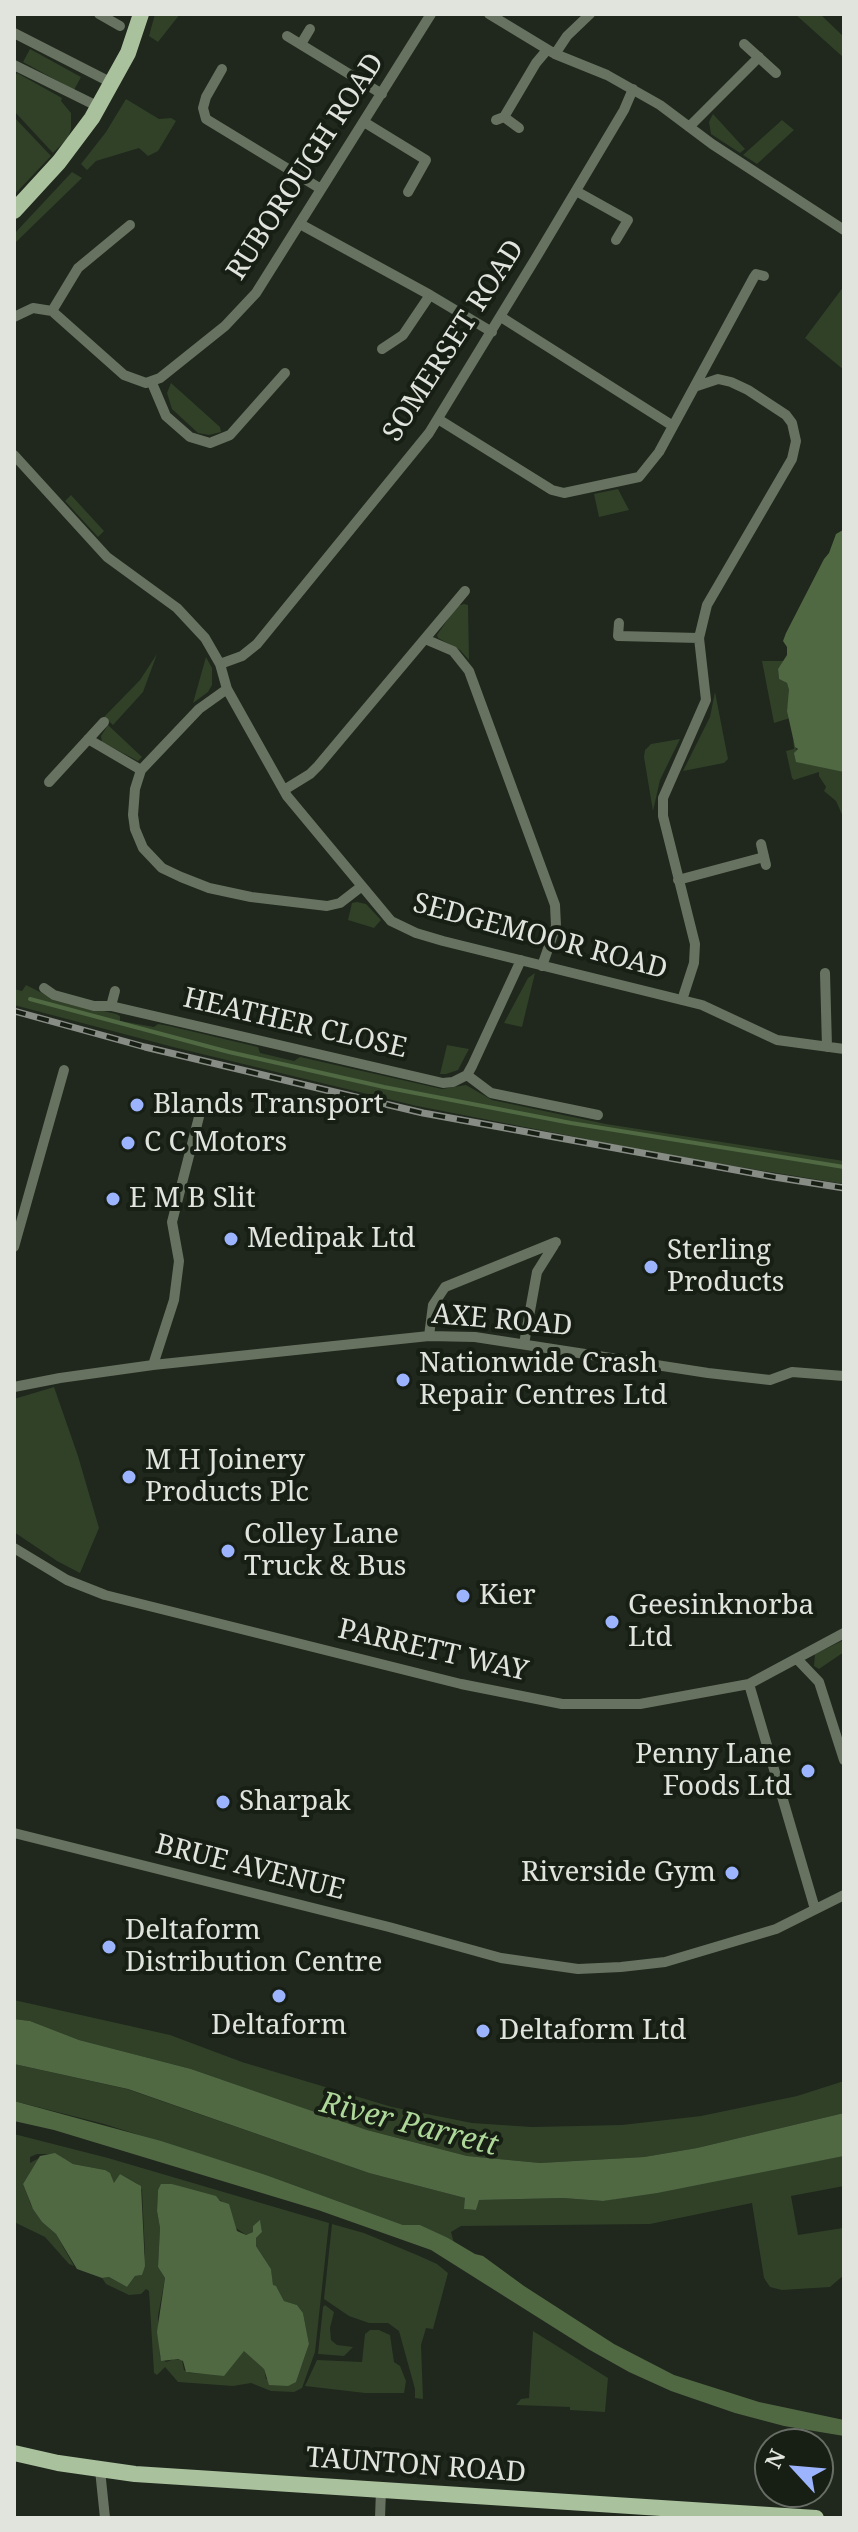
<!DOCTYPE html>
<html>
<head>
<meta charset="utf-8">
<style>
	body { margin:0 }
	#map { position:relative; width:858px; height:2532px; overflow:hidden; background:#20271d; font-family:"Noto Serif",serif }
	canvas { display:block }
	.frame { position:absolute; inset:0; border:16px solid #e0e4dd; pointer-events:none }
	.north { position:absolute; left:754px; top:2428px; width:80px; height:80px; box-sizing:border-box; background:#171e14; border:2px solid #676d64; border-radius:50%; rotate:296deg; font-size:22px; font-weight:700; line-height:32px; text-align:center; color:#e0e4dd }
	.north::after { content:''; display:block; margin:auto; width:28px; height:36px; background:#9cb4fd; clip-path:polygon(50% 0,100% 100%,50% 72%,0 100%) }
</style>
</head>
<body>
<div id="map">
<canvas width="858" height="2532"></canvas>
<div class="frame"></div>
<div class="north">N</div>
</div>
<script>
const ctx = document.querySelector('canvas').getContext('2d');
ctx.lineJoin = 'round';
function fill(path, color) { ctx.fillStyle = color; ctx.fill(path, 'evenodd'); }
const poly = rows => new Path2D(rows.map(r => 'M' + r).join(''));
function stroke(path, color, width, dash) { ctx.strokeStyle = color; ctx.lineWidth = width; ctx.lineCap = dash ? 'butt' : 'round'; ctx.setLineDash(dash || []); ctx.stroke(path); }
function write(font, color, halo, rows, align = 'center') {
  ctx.font = font + ' "Noto Serif",serif'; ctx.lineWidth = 8; ctx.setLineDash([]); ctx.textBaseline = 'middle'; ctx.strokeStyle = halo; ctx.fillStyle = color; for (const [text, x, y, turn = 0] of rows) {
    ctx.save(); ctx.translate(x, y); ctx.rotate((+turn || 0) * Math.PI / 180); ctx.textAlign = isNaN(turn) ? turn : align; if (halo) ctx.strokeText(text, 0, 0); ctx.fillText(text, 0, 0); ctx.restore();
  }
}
const green = poly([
	[155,14,180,14,158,42,149,36],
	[795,14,820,14,844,37,844,58],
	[30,49,81,77,74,90,23,62],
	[17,73,62,98,61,101,71,113,71,129,68,138,53,153,14,111,14,78],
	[126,99,159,119,171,118,176,121,158,151,148,156,139,148,96,161,87,170,81,164,106,132],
	[713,114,745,149,740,153,711,134,709,122],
	[14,117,51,156,14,195],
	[782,120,794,130,757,164,743,155],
	[72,172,82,178,14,244,14,234],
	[844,286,844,370,805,338],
	[171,383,220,427,221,432,209,435,198,433,172,409,167,393],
	[618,489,629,510,599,517,594,494],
	[71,495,104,531,98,537,65,501],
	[464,604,468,605,469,660,460,650,438,638,437,635,457,606],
	[157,654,143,692,113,725,104,717,140,680],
	[206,657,212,668,212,685,208,692,193,703],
	[762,661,784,661,778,669,779,679,787,683,789,690,790,702,787,708,790,718,774,723],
	[715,692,728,759,724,763,683,771,710,717],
	[108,725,142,757,138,761,102,742,101,736],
	[680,739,660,780,653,811,644,757,645,750,651,744],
	[793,739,801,763,829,767,844,772,844,819,836,801,824,791,826,787,819,776,819,772,794,780,792,778,786,751,794,749],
	[357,902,366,904,381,920,374,928,348,920,352,903],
	[535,973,522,1027,504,1023,528,978],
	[26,985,54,999,116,1014,120,1016,120,1021,154,1027,158,1024,169,1026,258,1047,260,1053,294,1061,300,1057,442,1089,466,1085,492,1100,606,1124,844,1161,844,1184,678,1157,417,1106,173,1047,14,1005,14,989,22,991],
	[447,1045,469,1049,458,1070,446,1074,440,1074],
	[54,1387,78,1456,99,1528,80,1573,57,1561,14,1532,14,1399],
	[844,1640,844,1652,819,1669,814,1666,815,1654],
	[14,2000,170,2035,242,2062,392,2107,472,2123,532,2127,622,2125,701,2116,797,2096,844,2081,844,2113,697,2148,644,2157,540,2163,467,2156,367,2130,191,2069,79,2040,30,2021,14,2019],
	[14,2064,127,2089,369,2173,465,2198,465,2209,476,2210,478,2200,563,2198,603,2201,844,2156,844,2186,791,2196,798,2235,843,2228,844,2275,830,2287,782,2290,770,2287,764,2278,752,2203,650,2224,461,2226,451,2232,454,2243,420,2225,403,2225,266,2175,104,2124,14,2101],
	[14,2134,108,2158,329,2223,315,2352,302,2388,294,2392,271,2391,251,2383,233,2386,178,2382,165,2367,157,2375,154,2373,149,2291,146,2289,141,2294,129,2295,106,2284,102,2278,109,2277,127,2287,135,2276,142,2275,145,2254,142,2190,138,2184,120,2174,115,2184,105,2170,73,2164,55,2154,37,2154,30,2157,30,2163,39,2158,23,2184,31,2205,42,2222,56,2234,74,2266,69,2264,45,2237,14,2222],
	[165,2184,172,2184,218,2199,229,2206,236,2228,246,2235,253,2232,253,2226,260,2221,262,2232,256,2238,256,2246,271,2269,273,2286,277,2288,284,2301,297,2305,303,2313,309,2344,296,2382,266,2379,264,2369,244,2350,221,2374,189,2373,184,2370,182,2360,174,2359,166,2362,160,2357,158,2316,165,2278,158,2267,160,2228,157,2211,158,2190],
	[332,2224,364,2233,417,2255,437,2264,448,2273,433,2329,426,2328,421,2345,423,2399,415,2398,415,2389,399,2331,388,2323,369,2323,349,2316,324,2299],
	[325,2305,334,2312,330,2328,331,2340,337,2345,353,2347,344,2356,318,2354,323,2307],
	[370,2330,379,2330,390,2335,394,2362,400,2366,406,2381,404,2393,365,2393,305,2386,317,2360,362,2362,365,2334],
	[533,2331,608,2378,605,2412,570,2410,570,2407,516,2405,521,2399,529,2398]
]);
const water = poly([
	[844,519,844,772,796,762,794,753,798,749,795,747,787,711,789,690,787,683,779,679,778,669,787,655,787,647,783,641,786,633,824,559,829,553,836,534,843,530],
	[14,2019,30,2021,79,2040,191,2069,367,2130,467,2156,540,2163,644,2157,697,2148,844,2113,844,2156,657,2193,603,2201,563,2198,479,2200,476,2210,464,2209,465,2198,369,2173,128,2089,14,2064],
	[14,2101,161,2141,266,2175,403,2225,420,2225,448,2238,475,2254,483,2256,524,2286,614,2344,674,2375,759,2402,844,2420,844,2436,784,2426,735,2413,671,2391,629,2372,588,2349,431,2250,318,2210,54,2130,14,2121],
	[55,2153,73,2164,105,2170,110,2173,114,2183,120,2174,141,2186,145,2266,142,2275,135,2276,127,2287,109,2277,102,2278,77,2269,56,2234,42,2222,33,2209,23,2184,40,2156],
	[161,2184,172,2184,216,2196,220,2201,229,2204,237,2231,246,2235,253,2232,253,2226,260,2220,262,2232,256,2238,256,2246,271,2269,273,2285,276,2286,284,2301,297,2305,303,2313,309,2344,296,2382,288,2386,269,2385,264,2369,244,2351,224,2376,186,2372,183,2361,178,2359,161,2361,157,2332,165,2278,158,2267,160,2228,157,2211,158,2190]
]);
const stream = poly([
	[30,999,229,1052,384,1087,571,1123,844,1167]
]);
const street = poly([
	[99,14,120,26],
	[489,14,555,54,607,75,660,105,712,144,844,230],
	[14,33,112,83],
	[287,36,382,94],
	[301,44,310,29],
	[744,44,776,73],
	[555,54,567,36,590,14],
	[14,65,99,107],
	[222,69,206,97,203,108,206,119,321,189],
	[504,117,519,128],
	[496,120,504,117,536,63,547,50],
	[364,122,426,160,408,192],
	[689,127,759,57],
	[576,191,628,220,616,240],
	[300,224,430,295,403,335,382,349],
	[430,295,492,332],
	[52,311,78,268,130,225],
	[14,317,33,308,52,311,124,375,146,383,160,378,225,326,256,293,431,14],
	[501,317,673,426],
	[152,383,166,416,190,437,210,443,230,435,285,373],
	[438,419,552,490,564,493,639,477,659,452,754,277,756,274,764,276],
	[14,455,107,557,177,608,205,638,220,664,227,689,287,796,391,921,416,933,443,941,702,1005,777,1040,844,1049],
	[619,623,618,636,699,638],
	[425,639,453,651,469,671,555,905,556,926,542,966],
	[220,664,242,656,257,644,429,433,537,256,624,110,633,89],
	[227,689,199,709,141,770,135,789,133,815,135,829,143,848,162,868,181,877,209,888,251,897,327,906,340,903,362,886],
	[88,739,141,770],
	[49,782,104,722],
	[284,790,310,774,318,766,465,591],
	[761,844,766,865],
	[678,880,764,857],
	[825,973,827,1047],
	[44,988,54,995,94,1006,111,1006,115,991],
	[682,1000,694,963,695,944,663,816,663,798,706,700,699,638,707,605,792,459,796,441,792,423,786,415,748,390,731,382,718,379,697,386],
	[111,1006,443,1083,453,1082,467,1075,472,1066,521,960],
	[467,1075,491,1093,598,1115],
	[14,1247,64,1070],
	[429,1336,433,1305,445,1287,556,1242],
	[524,1344,537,1272,554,1245],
	[153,1365,174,1300,179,1261,172,1222,201,1109],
	[14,1387,60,1378,153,1365,429,1336,475,1337,708,1373,770,1380,792,1372,844,1376],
	[14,1548,67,1580,105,1595,461,1684,562,1704,640,1704,749,1684,844,1633],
	[798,1660,819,1682,844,1760],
	[749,1684,815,1909],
	[14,1833,389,1927,501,1958,578,1969,621,1967,665,1962,776,1929,844,1895],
	[100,2470,105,2518],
	[380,2518,381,2490]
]);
const primary = poly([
	[14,211,59,162,92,118,128,53,141,14],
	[14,2453,58,2463,135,2474,816,2518]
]);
const rail = poly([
	[14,1011,145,1047,423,1113,774,1177,844,1188]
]);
const markers = [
	[137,1105,8,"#9cb4fd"],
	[128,1143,8,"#9cb4fd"],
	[113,1199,8,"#9cb4fd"],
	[231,1239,8,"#9cb4fd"],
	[651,1267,8,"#9cb4fd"],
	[403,1380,8,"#9cb4fd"],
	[129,1477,8,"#9cb4fd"],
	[228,1551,8,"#9cb4fd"],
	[463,1596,8,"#9cb4fd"],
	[612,1622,8,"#9cb4fd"],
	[808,1771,8,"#9cb4fd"],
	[223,1802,8,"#9cb4fd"],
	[732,1873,8,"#9cb4fd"],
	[109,1947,8,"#9cb4fd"],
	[279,1996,8,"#9cb4fd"],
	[483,2031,8,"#9cb4fd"]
];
const streetNames = [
	["RUBOROUGH ROAD",306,167,-57],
	["SOMERSET ROAD",454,341,-57],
	["SEDGEMOOR ROAD",540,937,15],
	["HEATHER CLOSE",295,1024,13],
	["AXE ROAD",502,1321,5],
	["PARRETT WAY",433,1651,13],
	["BRUE AVENUE",250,1868,14],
	["TAUNTON ROAD",416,2466,4]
];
const poiNames = [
	["Blands Transport",153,1105],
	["C C Motors",144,1143],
	["E M B Slit",129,1199],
	["Medipak Ltd",247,1239],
	["Sterling",667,1251],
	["Products",667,1283],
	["Nationwide Crash",419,1364],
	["Repair Centres Ltd",419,1396],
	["M H Joinery",145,1461],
	["Products Plc",145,1493],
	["Colley Lane",244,1535],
	["Truck & Bus",244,1567],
	["Kier",479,1596],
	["Geesinknorba",628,1606],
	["Ltd",628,1638],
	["Penny Lane",792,1755,"right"],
	["Foods Ltd",792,1787,"right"],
	["Sharpak",239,1802],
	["Riverside Gym",716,1873,"right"],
	["Deltaform",125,1931],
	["Distribution Centre",125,1963],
	["Deltaform",279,2026,"center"],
	["Deltaform Ltd",499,2031]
];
const waterNames = [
	["River Parrett",409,2125,14]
];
fill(green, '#304128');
fill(water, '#506943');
stroke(stream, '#506943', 4);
stroke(street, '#677261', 10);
stroke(primary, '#a9c19d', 16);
stroke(rail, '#878c84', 7);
stroke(rail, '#171e14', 4, [12]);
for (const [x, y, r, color] of markers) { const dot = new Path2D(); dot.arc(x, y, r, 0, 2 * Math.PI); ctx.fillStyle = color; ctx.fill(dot); stroke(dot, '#171e14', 3); }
write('28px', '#e0e4dd', '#171e14', streetNames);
write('28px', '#e0e4dd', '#171e14', poiNames, 'left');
write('italic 30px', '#aed899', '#171e14', waterNames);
</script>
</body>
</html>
